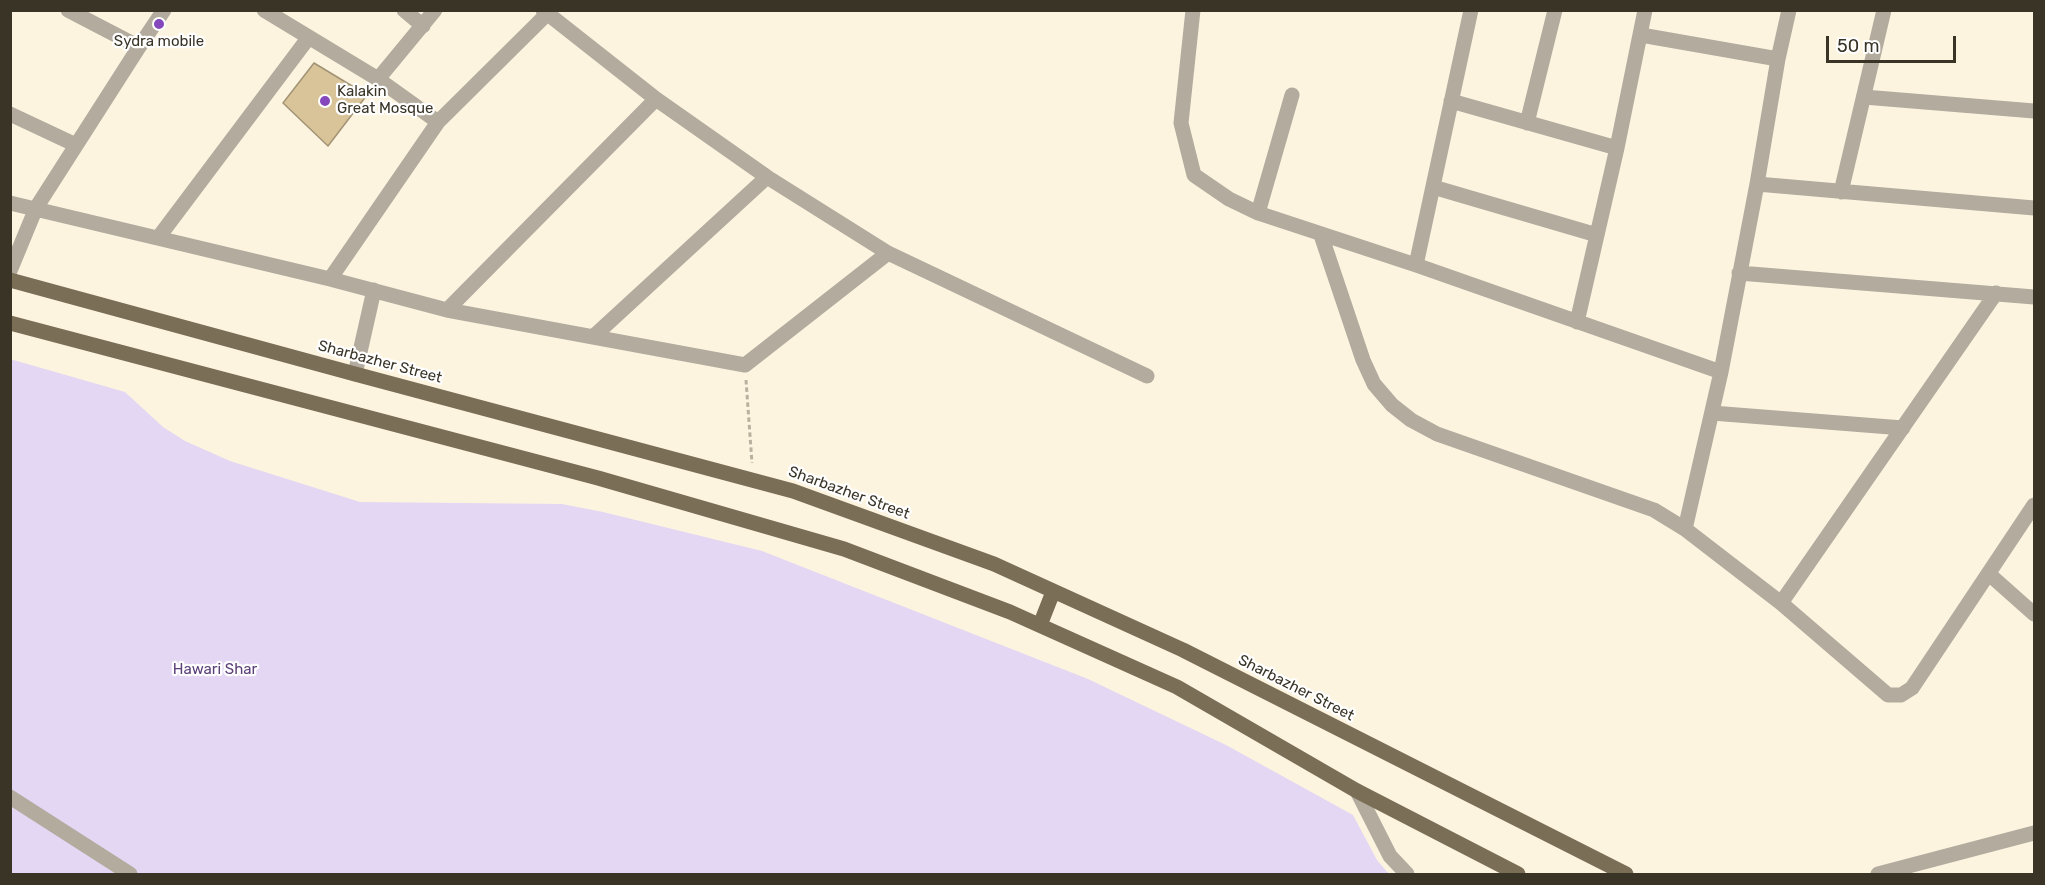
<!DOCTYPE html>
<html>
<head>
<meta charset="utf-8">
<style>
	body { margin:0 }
	#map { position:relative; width:2045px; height:885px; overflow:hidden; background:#fdf4e0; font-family:Rubik,sans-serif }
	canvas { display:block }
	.frame { position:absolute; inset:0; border:12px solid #3a3427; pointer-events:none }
	.scale { position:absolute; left:1826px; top:36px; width:130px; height:27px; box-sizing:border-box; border:3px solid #3a3427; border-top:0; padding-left:8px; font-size:18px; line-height:21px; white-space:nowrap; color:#3a3427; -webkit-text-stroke:4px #fff; paint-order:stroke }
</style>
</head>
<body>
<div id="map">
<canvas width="2045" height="885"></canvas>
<div class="frame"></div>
<div class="scale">50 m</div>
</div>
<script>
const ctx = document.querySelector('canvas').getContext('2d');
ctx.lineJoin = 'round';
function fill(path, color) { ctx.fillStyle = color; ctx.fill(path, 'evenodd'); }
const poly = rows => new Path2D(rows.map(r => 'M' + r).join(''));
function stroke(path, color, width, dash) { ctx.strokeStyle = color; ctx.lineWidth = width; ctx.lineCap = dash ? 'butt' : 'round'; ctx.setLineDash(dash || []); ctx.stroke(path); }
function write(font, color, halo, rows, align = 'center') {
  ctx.font = font + ' Rubik,sans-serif'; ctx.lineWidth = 4.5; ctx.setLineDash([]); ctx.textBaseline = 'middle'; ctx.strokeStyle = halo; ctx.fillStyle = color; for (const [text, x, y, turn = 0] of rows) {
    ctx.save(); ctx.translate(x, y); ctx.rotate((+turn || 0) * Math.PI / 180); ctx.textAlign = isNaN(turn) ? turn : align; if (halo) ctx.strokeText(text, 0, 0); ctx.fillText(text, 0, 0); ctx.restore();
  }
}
const green = poly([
	[10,359,125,392,163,427,185,441,230,461,360,502,562,504,603,512,762,551,1088,679,1226,745,1353,815,1377,860,1389,874,11,874]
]);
const building = poly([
	[314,63,367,95,328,146,283,103,314,63]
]);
const path = poly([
	[746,380,752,463]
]);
const minor = poly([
	[68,10,139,47],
	[264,10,378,79,438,122],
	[404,10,423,26],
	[543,10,656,99,767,177,888,253,1147,376],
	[1193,10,1181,123,1194,175,1229,199,1258,213,1416,265,1721,372],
	[1641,35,1778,59],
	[378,79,435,10],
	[1864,97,2034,111],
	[1451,101,1617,148],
	[10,114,76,145],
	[1527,123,1555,10],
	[1757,184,2034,208],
	[1433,187,1597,235],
	[1841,192,1884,10],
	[10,203,330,279,447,310,745,365,888,253],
	[1258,213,1292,95],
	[1321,235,1363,360,1374,384,1392,405,1411,420,1437,434,1654,510,1685,529,1781,603,1888,695,1901,695,1912,688,2034,505],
	[158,238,309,37],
	[1416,265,1471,10],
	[10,271,36,208,139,47,164,10],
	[1739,273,2034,297],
	[330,279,438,122,547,14],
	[447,310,656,99],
	[1577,322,1617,148,1645,10],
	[594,336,767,177],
	[355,374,374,290],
	[1712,413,1903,428],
	[1685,529,1721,372,1757,184,1778,59,1789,10],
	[1989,574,2034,614],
	[1781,603,1996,293],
	[1357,791,1390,856,1407,874],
	[10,797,130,874],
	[1878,874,2034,833]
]);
const major = poly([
	[10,280,355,374,793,491,994,564,1183,650,1626,874],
	[10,323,598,478,844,549,1010,612,1177,687,1357,791,1518,874],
	[1040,625,1053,592]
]);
const markers = [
	[159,24,6,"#8447bc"],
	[325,101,6,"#8447bc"]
];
const poiNames = [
	["Sydra mobile",159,42],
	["Kalakin",337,92,"left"],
	["Great Mosque",337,109,"left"]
];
const streetNames = [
	["Sharbazher Street",380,362,15],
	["Sharbazher Street",849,493,20],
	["Sharbazher Street",1296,688,27]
];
const parkNames = [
	["Hawari Shar",215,670]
];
fill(green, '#e3d7f3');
fill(building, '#d9c49a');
stroke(building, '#a29375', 1.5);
stroke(path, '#b9b19f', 3, [4.5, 3]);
stroke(minor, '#b2ab9e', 15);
stroke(major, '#7a6e56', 15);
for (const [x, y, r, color] of markers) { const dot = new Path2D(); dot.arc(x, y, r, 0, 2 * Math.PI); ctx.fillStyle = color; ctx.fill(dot); stroke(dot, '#fff', 2); }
write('15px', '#3a3427', '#fff', poiNames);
write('15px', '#3a3427', '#fff', streetNames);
write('15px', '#5b4178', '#fff', parkNames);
</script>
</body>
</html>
